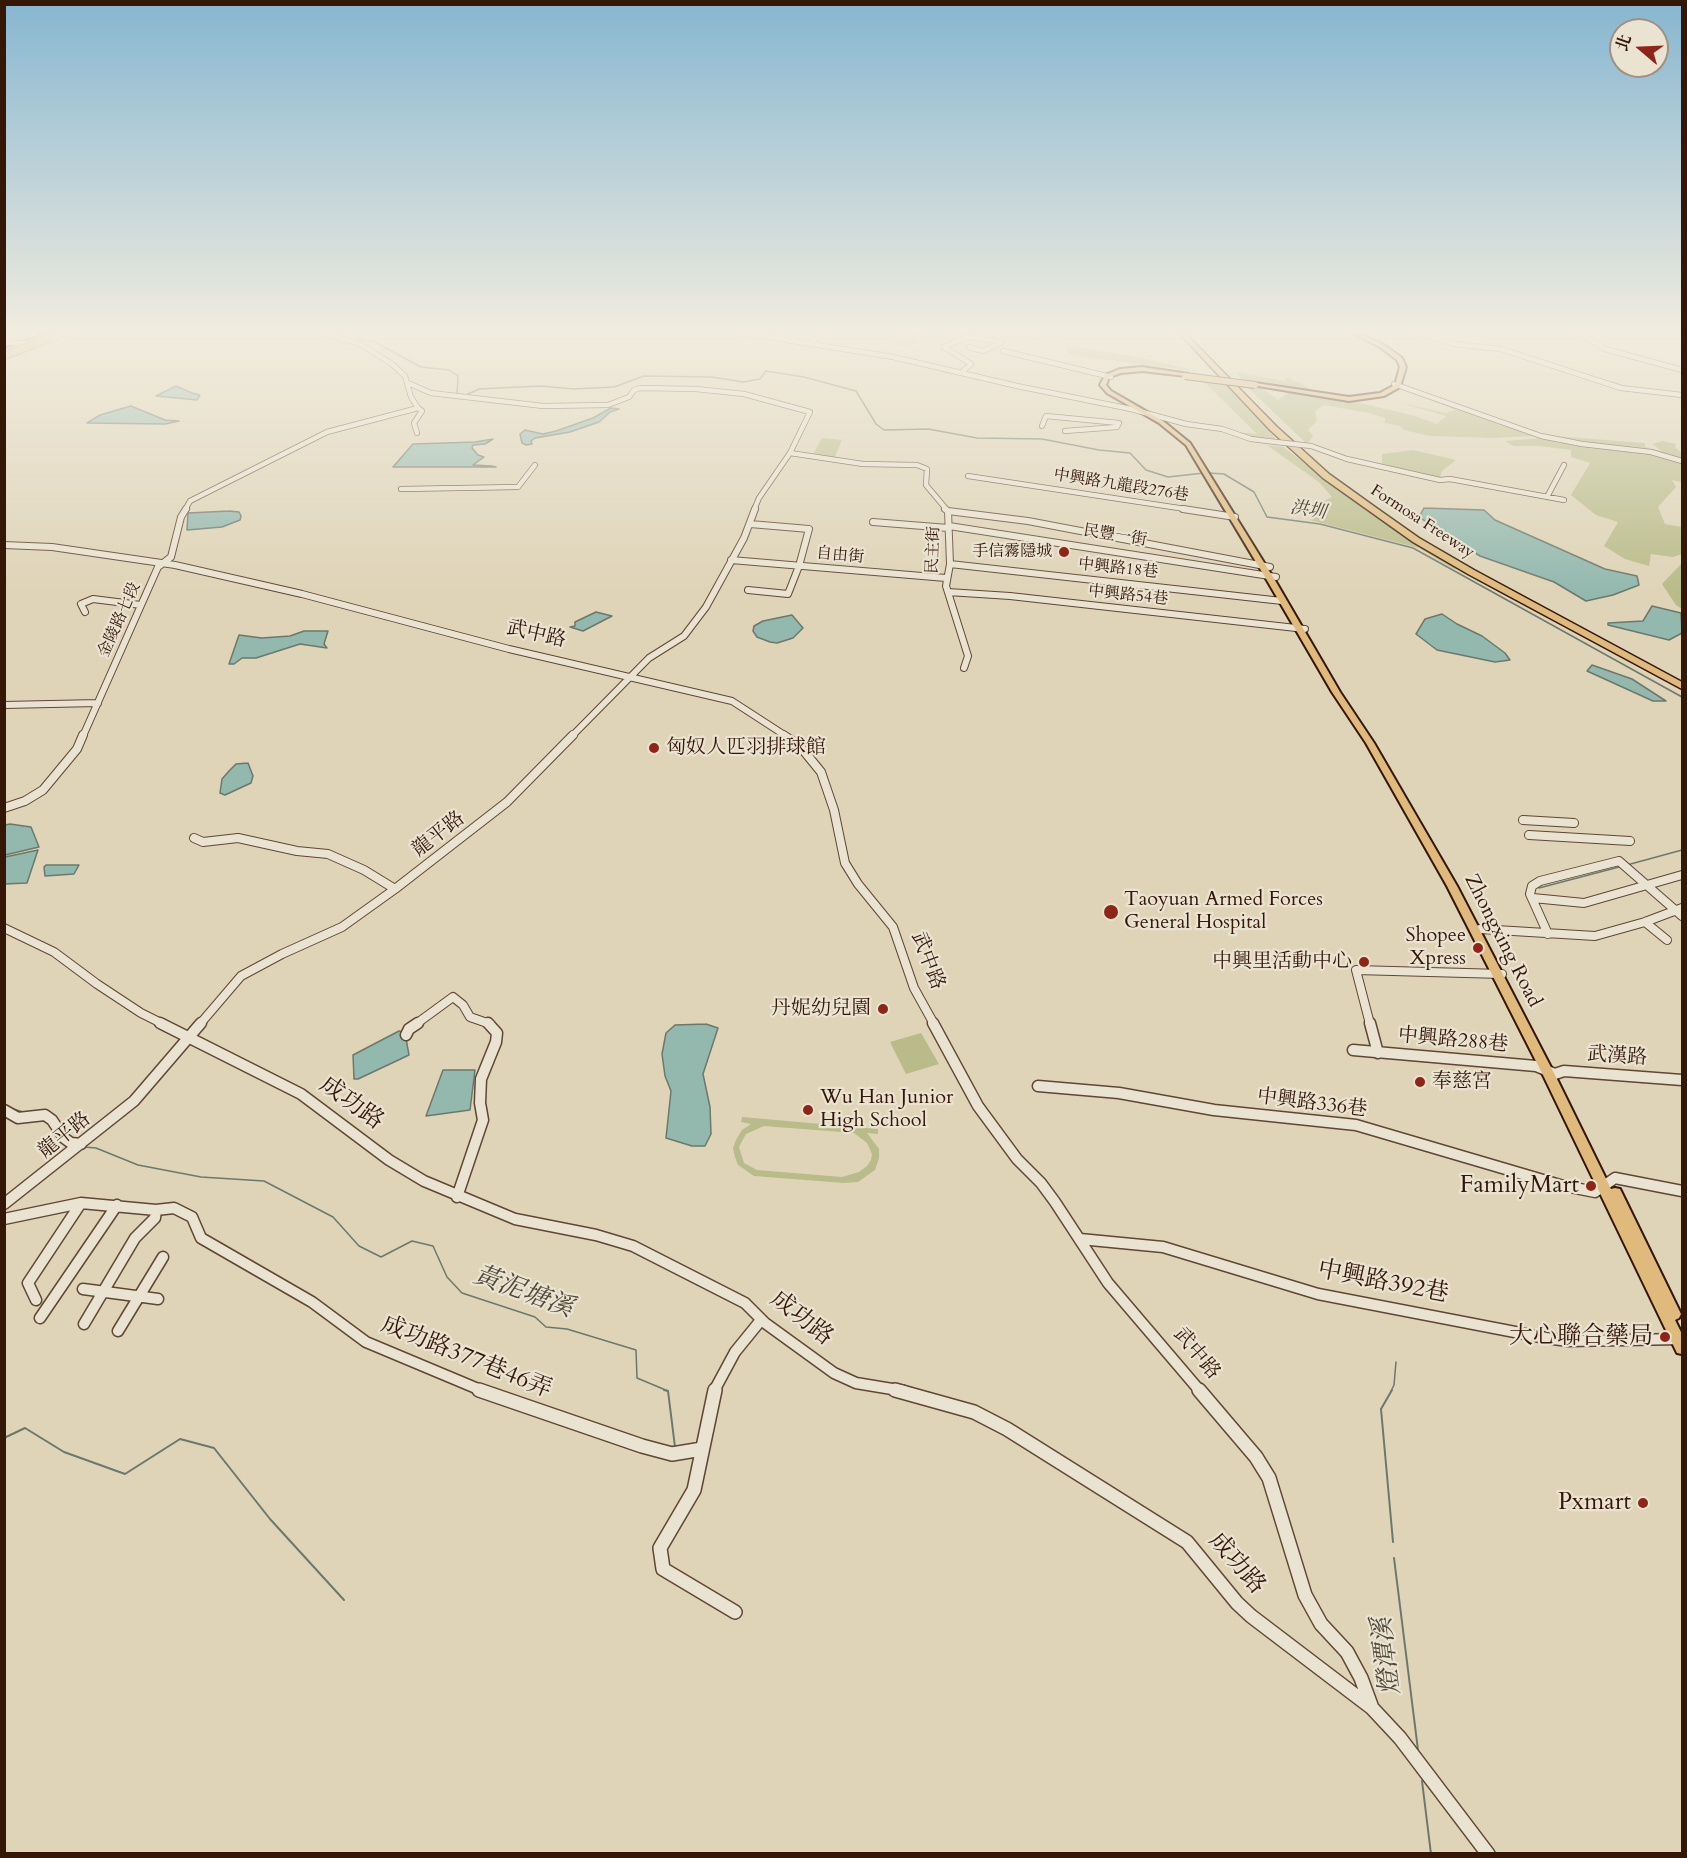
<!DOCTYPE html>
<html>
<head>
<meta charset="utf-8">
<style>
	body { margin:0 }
	#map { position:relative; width:1687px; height:1858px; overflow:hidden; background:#dfd4b8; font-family:Cardo,"Noto Serif TC",serif }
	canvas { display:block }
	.frame { position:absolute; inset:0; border:6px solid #351708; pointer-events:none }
	.north { position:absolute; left:1609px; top:18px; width:60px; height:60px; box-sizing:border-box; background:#eae3d1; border:2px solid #a29181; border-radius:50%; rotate:289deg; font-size:16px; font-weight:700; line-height:24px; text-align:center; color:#351708 }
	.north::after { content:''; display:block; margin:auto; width:21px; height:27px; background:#8f2418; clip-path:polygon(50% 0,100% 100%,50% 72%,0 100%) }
</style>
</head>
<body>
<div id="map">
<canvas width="1687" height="1858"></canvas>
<div class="frame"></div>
<div class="north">北</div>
</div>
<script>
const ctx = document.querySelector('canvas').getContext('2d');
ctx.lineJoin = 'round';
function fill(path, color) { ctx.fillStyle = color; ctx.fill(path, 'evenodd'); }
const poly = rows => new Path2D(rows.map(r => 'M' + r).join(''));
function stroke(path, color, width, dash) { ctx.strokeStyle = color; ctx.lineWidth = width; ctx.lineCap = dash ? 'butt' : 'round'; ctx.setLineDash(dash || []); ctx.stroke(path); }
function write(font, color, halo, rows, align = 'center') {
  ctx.font = font + ' Cardo,"Noto Serif TC",serif'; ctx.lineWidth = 4.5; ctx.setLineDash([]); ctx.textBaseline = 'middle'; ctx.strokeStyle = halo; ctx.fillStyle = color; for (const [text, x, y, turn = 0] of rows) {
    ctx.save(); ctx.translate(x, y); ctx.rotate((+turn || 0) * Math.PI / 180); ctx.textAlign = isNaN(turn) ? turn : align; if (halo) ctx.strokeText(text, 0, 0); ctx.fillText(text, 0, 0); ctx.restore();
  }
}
const green = poly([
	[905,333,940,336,953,333,1028,333,1063,340,1029,334,1022,341,964,333,949,339,929,338,907,347,893,345,898,337,908,336],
	[1068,345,1141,358,1202,372,1069,355,1065,346],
	[1237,372,1284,381,1287,377,1317,392,1241,379],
	[1201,379,1223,382,1276,439,1260,438,1235,432,1257,434],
	[1245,385,1260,387,1278,400,1290,391,1352,401,1415,416,1437,424,1446,416,1397,402,1446,413,1455,410,1426,398,1434,400,1536,436,1492,438,1430,436,1404,430,1400,426,1385,423,1385,418,1369,413,1324,405,1315,411,1317,421,1308,430,1313,436,1307,444],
	[1554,436,1645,443,1645,447,1662,451,1652,444,1663,441,1676,444,1675,447,1682,453,1682,459],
	[822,438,842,440,834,459,812,456],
	[1542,438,1654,454,1682,463,1682,482,1672,480,1676,487,1658,507,1665,524,1682,527,1682,554,1673,557,1651,554,1649,566,1625,559,1604,546,1618,522,1596,515,1571,495,1590,463,1571,457,1571,450,1539,446,1513,446,1505,441],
	[1267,445,1283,447,1367,510,1459,568,1454,569,1419,548,1310,520,1314,506,1332,497,1320,483],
	[1413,450,1456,460,1442,471,1440,477,1382,464,1382,454],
	[1682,563,1682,609,1676,605,1662,584],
	[921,1033,939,1064,906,1074,890,1042],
	[742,1117,878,1129,878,1134,867,1133,879,1149,879,1158,875,1170,858,1182,844,1183,754,1176,738,1165,735,1157,733,1148,736,1140,742,1130,751,1124,741,1122],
	[764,1126,854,1133,867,1143,872,1154,871,1160,867,1166,859,1172,842,1177,757,1170,744,1163,739,1147,746,1134]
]);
const water = poly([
	[176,386,192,393,200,395,197,400,156,396,176,386],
	[131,406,165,420,179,421,165,424,87,423,100,415,131,406],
	[611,408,619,409,610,412,599,422,570,432,535,438,531,441,532,444,526,445,522,443,520,434,525,430,543,434,556,431,593,418,611,408],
	[493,439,485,444,473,445,472,448,478,455,484,457,473,465,492,466,496,467,393,467,413,444,475,442,493,439],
	[1424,508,1484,510,1495,520,1605,569,1637,576,1639,585,1613,595,1586,601,1554,582,1480,556,1419,517,1424,508],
	[229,511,239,512,241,516,240,520,222,527,187,530,188,513,229,511],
	[1652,606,1681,613,1682,633,1669,640,1608,625,1608,623,1643,621,1652,606],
	[596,612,612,616,583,631,570,627,575,626,575,622,596,612],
	[1442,614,1457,624,1482,636,1505,653,1510,660,1495,662,1437,650,1416,634,1425,619,1442,614],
	[792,615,803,628,793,638,777,643,770,642,757,637,753,631,754,626,763,621,792,615],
	[304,631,328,631,324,644,327,648,300,644,256,658,242,658,234,664,229,664,239,635,262,638,290,636,304,631],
	[1592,665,1632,679,1666,701,1653,701,1587,671,1592,665],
	[248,763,253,776,251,783,225,795,220,793,222,779,229,771,236,764,248,763],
	[10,824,31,827,39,847,5,855,5,825,10,824],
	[38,850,27,883,5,884,5,857,38,850],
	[46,865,79,865,74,874,45,876,44,867,46,865],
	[706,1024,718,1028,703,1074,710,1107,711,1134,705,1146,692,1146,666,1138,671,1091,665,1076,662,1054,666,1033,675,1025,706,1024],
	[399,1031,405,1033,409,1055,358,1079,354,1079,353,1055,399,1031],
	[443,1070,475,1070,470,1110,426,1116,443,1070]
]);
const streamFar1 = poly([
	[350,339,373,341,421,367,449,370,458,376,457,394,466,395,479,389,540,386,574,389,614,387,644,376,712,377,743,382,760,379,766,371,804,377,856,391,876,424,884,430,928,429,977,438,1042,439,1099,450,1130,453,1146,470,1168,477,1204,473],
	[1588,375,1620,385],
	[1209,473,1224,474,1254,492,1267,517,1320,524,1413,548,1682,697],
	[1627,865,1682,850],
	[1539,888,1619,867],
	[10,1108,23,1112],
	[84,1147,96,1148,138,1165,201,1177,264,1181,333,1217,359,1246,381,1257,412,1241,433,1246,447,1277,462,1293,535,1317,546,1327,567,1329,636,1350,637,1378,668,1391],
	[1391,1391,1394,1385,1396,1362]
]);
const stream = poly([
	[664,1390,668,1391,675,1447],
	[1392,1390,1381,1409,1393,1542],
	[4,1438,25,1428,64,1452,125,1474,180,1439,214,1448,270,1519,344,1600],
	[1394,1558,1418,1750],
	[1422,1781,1431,1854]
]);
const minorFar4 = poly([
	[743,333,893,357,1017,386,1131,409,1186,424,1222,429,1251,439,1276,442],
	[1419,333,1454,344,1501,349,1621,388,1682,395],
	[1578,333,1605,349,1682,370],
	[4,343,29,343],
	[811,344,821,333],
	[944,347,966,337,1002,342],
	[944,347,971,364,962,372],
	[969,347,983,351,1002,342],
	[1003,351,1111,377],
	[408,383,431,393,543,406,608,405,629,397,634,390,640,388,696,389,744,394,810,412,790,453,759,498,754,510],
	[1394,384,1541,436,1582,444,1651,452,1682,461],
	[1042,426,1046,416,1119,423,1117,427,1065,431],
	[417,433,414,423,422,411,418,408],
	[1311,446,1347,459,1440,480,1450,479,1564,500],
	[790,453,863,464,917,465,927,469,926,485,947,510],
	[968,476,1192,510],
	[401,489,518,487,535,465],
	[1547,497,1564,465],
	[185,510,190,501,327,432,418,408,411,397,405,376,392,364,360,344,323,333]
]);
const minorFar3 = poly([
	[945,509,948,511,950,564,946,586,968,656,964,668],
	[1183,509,1235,517],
	[948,511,1028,521,1270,567],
	[873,522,948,528],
	[949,526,1276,577],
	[4,545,52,547,175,565,302,594,509,649,732,701,786,736],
	[731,560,946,578],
	[950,564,1282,601],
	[748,590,788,594,799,566,809,529,750,524],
	[948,592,1010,596,1305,629],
	[85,612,81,604,93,599,141,605],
	[4,705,98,703],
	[83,736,158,567,171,557,181,517,186,509],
	[572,736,649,658,684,636,706,607,744,538,755,509]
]);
const minorFar2 = poly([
	[783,735,799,745,821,772,834,810,845,863,858,884,893,927,914,988,934,1024],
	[4,808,25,801,43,790,77,749,83,735],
	[1523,820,1574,823],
	[1529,835,1630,841],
	[194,838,203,842,238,838,297,851,328,854,364,870,395,889],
	[1533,898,1584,903,1682,875],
	[1645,922,1667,940],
	[4,928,54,952,97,984,141,1013,163,1024],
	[1480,929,1595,936,1645,922,1682,908],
	[1548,934,1530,894,1532,886,1540,881,1619,861,1682,916],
	[200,1024,241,976,282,954,342,927,395,889,507,802,573,735],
	[416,1024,453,997,463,1005,470,1017,490,1024],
	[1370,1024,1356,970,1502,974]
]);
const minorFar1 = poly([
	[160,1023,301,1094,389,1160,424,1181,515,1219,596,1235,633,1246,745,1303,765,1323,834,1373,856,1383,904,1391],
	[933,1023,978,1106,1017,1159,1041,1183,1055,1202,1108,1283,1200,1391],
	[1370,1023,1378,1053],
	[406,1035,409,1029,418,1023],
	[1353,1050,1536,1066,1555,1074,1564,1071,1682,1080],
	[1038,1086,1119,1093,1214,1110,1356,1125,1560,1185,1595,1192,1615,1178,1682,1191],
	[4,1110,18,1118,45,1115,52,1120,64,1138,71,1143,81,1144],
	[457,1197,483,1120,480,1103,481,1079,496,1042,497,1033,488,1023],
	[4,1204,134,1101,201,1023],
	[4,1219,81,1203,156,1210,174,1208,192,1217,201,1238,312,1302,366,1342,483,1391],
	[1080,1239,1163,1247,1318,1294,1546,1338,1568,1341,1682,1339],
	[83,1289,158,1299],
	[36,1300,28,1283,81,1203],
	[40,1318,117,1205],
	[84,1324,135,1238,155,1218,156,1210],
	[118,1331,163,1257],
	[714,1391,735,1352,761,1320]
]);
const minor = poly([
	[479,1390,642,1446,672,1454,702,1449],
	[715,1390,694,1490,660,1548,663,1569,735,1612],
	[895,1390,974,1412,1007,1429,1187,1542,1237,1603,1251,1616,1372,1708,1400,1738,1488,1854],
	[1199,1390,1256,1457,1269,1478,1305,1595,1321,1624,1347,1652,1361,1678,1372,1708]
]);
const major = poly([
	[49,333,56,333,4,353,4,349,49,333],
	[1352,333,1358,333,1384,345,1402,358,1406,367,1400,387,1384,396,1349,401,1252,385,1255,383,1349,397,1380,393,1395,385,1400,367,1397,360,1380,347,1352,333],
	[1142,367,1189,374,1186,376,1142,371,1121,373,1109,377,1106,385,1111,391,1163,421,1190,443,1276,582,1340,692,1374,743,1457,886,1556,1077,1611,1189,1615,1188,1620,1189,1681,1314,1679,1318,1675,1320,1682,1334,1682,1354,1677,1353,1544,1077,1447,886,1366,743,1332,692,1268,582,1186,445,1159,423,1107,393,1100,385,1105,375,1120,369,1142,367]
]);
const highway = poly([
	[1179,333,1185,333,1276,426,1329,474,1375,507,1419,538,1474,570,1682,682,1682,689,1468,574,1413,542,1323,478,1270,430,1179,333]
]);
const minorBridge = poly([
	[1276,442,1311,446]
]);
const majorBridge = poly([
	[1185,376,1255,385]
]);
const highwayBridge = poly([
	[4,356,64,333]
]);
const markers = [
	[1064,552,6,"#8f2418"],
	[654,748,6,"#8f2418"],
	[1111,912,8,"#8f2418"],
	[1478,948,6,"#8f2418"],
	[1364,962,6,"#8f2418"],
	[883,1009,6,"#8f2418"],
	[1420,1082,6,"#8f2418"],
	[808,1110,6,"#8f2418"],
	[1591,1186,6,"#8f2418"],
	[1665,1337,6,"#8f2418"],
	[1643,1503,6,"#8f2418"]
];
const farStreetnames = [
	["中興路九龍段276巷",1121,486,9],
	["Formosa Freeway",1422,522,33],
	["民豐一街",1115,536,9],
	["民主街",934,550,-88],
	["自由街",840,556,5],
	["中興路18巷",1118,569,6],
	["中興路54巷",1128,596,6],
	["金陵路七段",120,620,-66]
];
const farPoinames = [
	["手信霧隱城",1052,552]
];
const farWaternames = [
	["洪圳",1308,511,9]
];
const streetNames = [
	["武中路",536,635,13],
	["龍平路",439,835,-38],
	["Zhongxing Road",1502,941,63],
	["武中路",927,961,69],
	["中興路288巷",1453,1041,5],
	["武漢路",1617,1057,4],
	["中興路336巷",1312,1104,7],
	["龍平路",65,1136,-39],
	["武中路",1196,1354,50]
];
const poiNames = [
	["匈奴人匹羽排球館",666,748],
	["Taoyuan Armed Forces",1124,900],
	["General Hospital",1124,923],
	["Shopee",1466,936,"right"],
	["Xpress",1466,959,"right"],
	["中興里活動中心",1352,962,"right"],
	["丹妮幼兒園",871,1009,"right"],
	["奉慈宮",1432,1082],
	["Wu Han Junior",820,1098],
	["High School",820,1121]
];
const nearStreetnames = [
	["成功路",351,1104,36],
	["中興路392巷",1383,1283,11],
	["成功路",801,1319,38],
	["成功路377巷46弄",466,1358,22],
	["成功路",1236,1564,49]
];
const nearPoinames = [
	["FamilyMart",1579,1186],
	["大心聯合藥局",1653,1337],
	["Pxmart",1631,1503]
];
const nearWaternames = [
	["黃泥塘溪",523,1293,20],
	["燈潭溪",1388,1656,-97]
];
fill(green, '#b9bb8a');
fill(water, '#93b8ae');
stroke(water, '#6d786c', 1.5);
stroke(streamFar1, '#6d786c', 1.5);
stroke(stream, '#6d786c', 2);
stroke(minorFar4, '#604634', 6);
stroke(minorFar3, '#604634', 8);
stroke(minorFar2, '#604634', 10);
stroke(minorFar1, '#604634', 13);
stroke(minor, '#604634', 16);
stroke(major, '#351708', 4);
stroke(highway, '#351708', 3);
stroke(minorFar4, '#eae3d1', 4.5);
stroke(minorFar3, '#eae3d1', 6);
stroke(minorFar2, '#eae3d1', 8);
stroke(minorFar1, '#eae3d1', 10);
stroke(minor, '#eae3d1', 13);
fill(major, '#e0ba7c');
fill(highway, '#e0ba7c');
stroke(minorBridge, '#604634', 6, []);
stroke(majorBridge, '#351708', 8, []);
stroke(highwayBridge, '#351708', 8, []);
stroke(minorBridge, '#eae3d1', 4.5);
stroke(majorBridge, '#e0ba7c', 6);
stroke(highwayBridge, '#e0ba7c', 7);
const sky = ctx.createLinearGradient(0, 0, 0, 593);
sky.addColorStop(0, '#86b6d1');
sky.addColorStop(0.56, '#f1ecdf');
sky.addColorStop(1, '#f1ecdf00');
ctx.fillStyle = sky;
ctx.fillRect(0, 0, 1687, 593);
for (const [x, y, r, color] of markers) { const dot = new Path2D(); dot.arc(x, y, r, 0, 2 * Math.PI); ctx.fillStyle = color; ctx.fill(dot); stroke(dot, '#eae3d1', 2); }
write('16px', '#351708', '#eae3d1', farStreetnames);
write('16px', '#351708', '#eae3d1', farPoinames, 'right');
write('italic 18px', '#51473a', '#eae3d1', farWaternames);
write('20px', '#351708', '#eae3d1', streetNames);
write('20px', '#351708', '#eae3d1', poiNames, 'left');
write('24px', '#351708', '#eae3d1', nearStreetnames);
write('24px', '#351708', '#eae3d1', nearPoinames, 'right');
write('italic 26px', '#51473a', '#eae3d1', nearWaternames);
</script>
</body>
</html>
